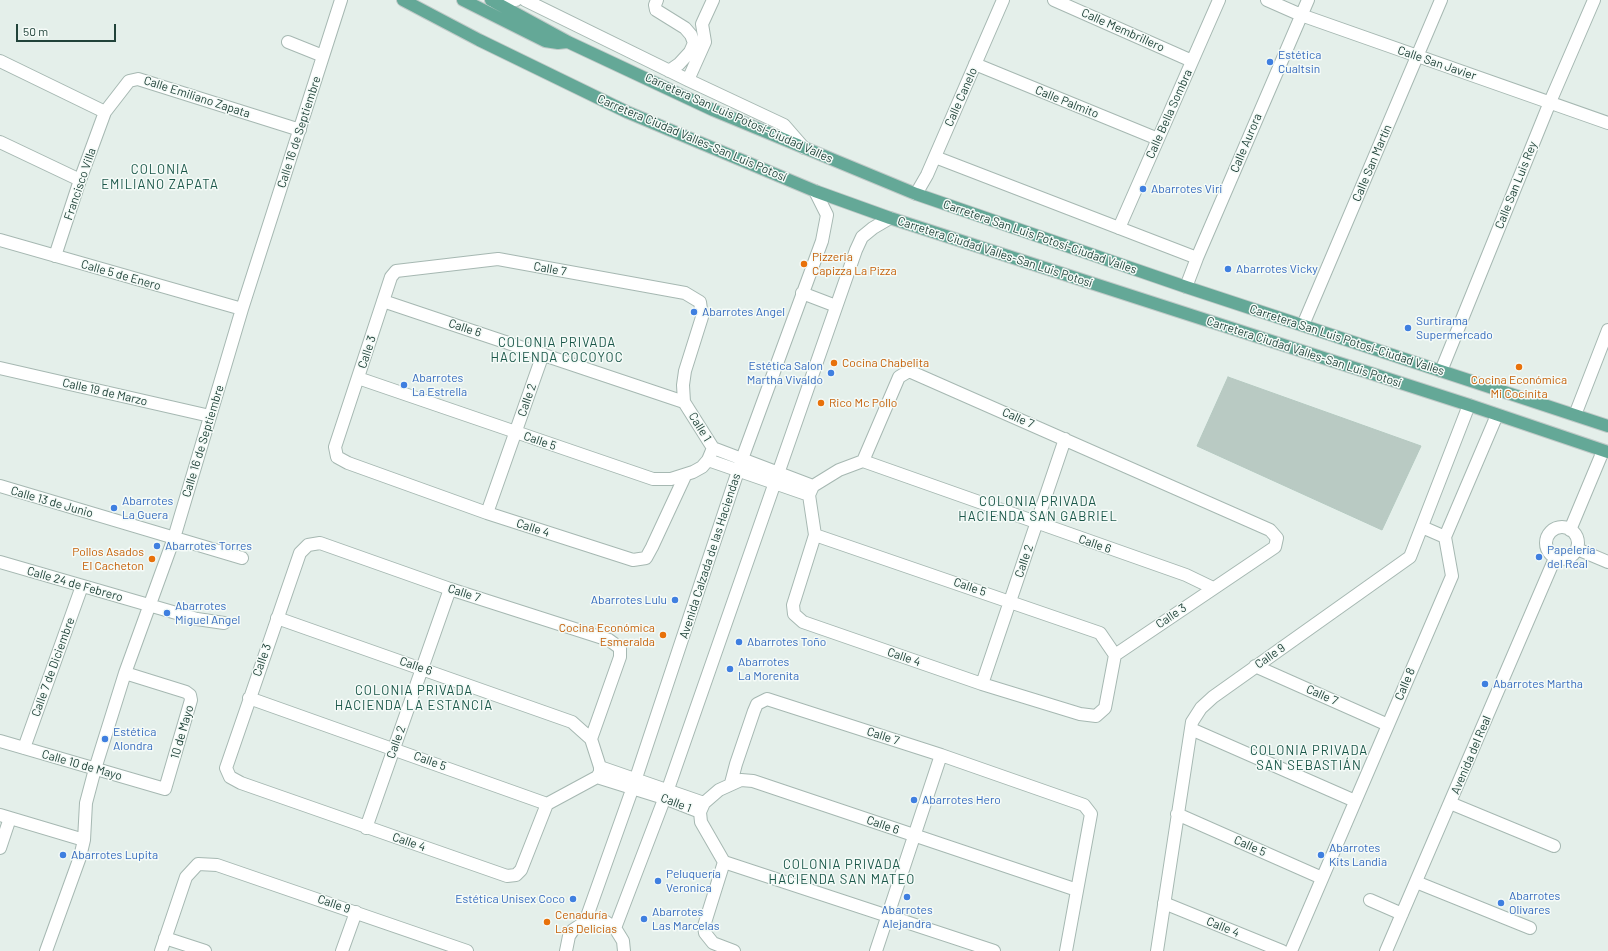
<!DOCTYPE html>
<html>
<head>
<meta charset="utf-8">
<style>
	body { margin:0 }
	#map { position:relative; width:1608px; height:951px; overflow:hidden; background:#e4efea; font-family:Barlow,sans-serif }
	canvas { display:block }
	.scale { position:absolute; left:16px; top:24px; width:100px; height:18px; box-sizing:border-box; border:2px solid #21433a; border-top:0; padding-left:5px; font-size:12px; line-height:14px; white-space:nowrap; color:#21433a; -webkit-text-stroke:3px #f5fbf8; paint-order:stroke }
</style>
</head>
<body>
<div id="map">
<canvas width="1608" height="951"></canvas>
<div class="scale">50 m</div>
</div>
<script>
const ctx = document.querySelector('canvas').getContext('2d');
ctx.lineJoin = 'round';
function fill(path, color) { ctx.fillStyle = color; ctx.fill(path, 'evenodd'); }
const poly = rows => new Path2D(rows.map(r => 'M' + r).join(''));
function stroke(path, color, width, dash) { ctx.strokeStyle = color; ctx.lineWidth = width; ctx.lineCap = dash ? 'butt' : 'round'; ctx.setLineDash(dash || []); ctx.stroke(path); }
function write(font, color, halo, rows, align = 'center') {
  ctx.font = font + ' Barlow,sans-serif'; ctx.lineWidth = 3; ctx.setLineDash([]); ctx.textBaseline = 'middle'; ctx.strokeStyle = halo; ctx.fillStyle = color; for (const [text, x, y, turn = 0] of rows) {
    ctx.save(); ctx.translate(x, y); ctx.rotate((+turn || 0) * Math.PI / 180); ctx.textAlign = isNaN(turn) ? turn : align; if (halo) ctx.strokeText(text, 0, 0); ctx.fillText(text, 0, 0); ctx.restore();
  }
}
const building = poly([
	[1228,377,1421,446,1382,530,1197,446,1228,377]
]);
const minor = poly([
	[525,0,688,80,784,125,804,148],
	[657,0,655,5,656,10,685,28,691,35,694,43,690,52,679,64,669,71],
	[1054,0,1192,61],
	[1267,0,1301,15,1608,123],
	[493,1,516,0],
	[288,42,323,56],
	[0,61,105,112],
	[975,64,1158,139],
	[688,80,705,42,702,24,713,0],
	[0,142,80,180],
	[935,157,1197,258],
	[916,194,927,175,1003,0],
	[1119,228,1219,0],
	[0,240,242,309],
	[55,256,80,180,105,112,129,81,138,79,300,130],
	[1186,287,1197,258,1308,0],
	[802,293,836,306],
	[383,301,684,402],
	[1303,325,1441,0],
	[0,368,210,416],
	[909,371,1270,530,1277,538,1275,547,1115,655,1105,708,1096,716,1080,714,982,684,803,622,794,614,793,605,815,535,809,495,813,486,839,470,863,461,899,377,909,371],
	[1441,371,1550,102,1594,0],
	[358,378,653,479,671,479,693,472,702,467,708,460,713,448],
	[1575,415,1608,330],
	[708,460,809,495],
	[863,461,1186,575,1213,588],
	[685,476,652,547,646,558,633,560,487,513,348,463,337,457,335,447,391,277,396,271,498,259,685,293,700,302,702,317,685,371,683,385,684,402,713,448,813,486],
	[0,486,242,558],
	[487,513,543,354],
	'1546 543a16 16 0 1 1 32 0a16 16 0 1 1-32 0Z',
	[1422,527,1445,537],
	[1570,530,1603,451],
	[815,535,1100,633,1115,655],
	[1577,549,1608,562],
	[0,562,197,619,224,623],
	[1255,666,1388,725],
	[982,684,1065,439],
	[249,698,547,804,597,777,600,772,600,767,591,739,572,722,277,618],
	[1191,729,1355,801],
	[0,741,165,789,191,700,190,695,186,692,125,673],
	[24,748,82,586],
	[600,767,704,803],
	[597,777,664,798,700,812],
	[731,783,736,764,754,711,757,704,767,699,941,755,1084,805,1091,814,1066,951],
	[1450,803,1554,846],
	[547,804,521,870,516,875,507,876,241,783,230,777,226,768,300,553,308,545,320,543,450,589,609,640,620,648,620,657,591,739],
	[1177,814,1322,878],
	[0,815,84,840],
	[366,828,450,589],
	[0,848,10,818],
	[724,862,701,822,700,812,704,803,719,790,741,780,753,781,1077,890],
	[724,862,994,951],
	[724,862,704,926,705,933,713,943,734,951],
	[1416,882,1530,928],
	[1370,900,1402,914],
	[1164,903,1282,951],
	[585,922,633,787,742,459,822,241,827,215,815,191],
	[615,928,668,789,856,250,862,237,873,228,890,218],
	[165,938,205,951],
	[46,951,80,857,84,840,86,803,95,769,125,673,174,538,242,309,341,0],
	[161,951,186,877,198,864,217,865,467,951],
	[342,951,356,912],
	[566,951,569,936,573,930,585,922,595,920,606,922,615,928,623,941,624,951],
	[876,951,941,755],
	[1157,951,1192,722,1201,708,1213,697,1410,557,1469,405],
	[1291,951,1452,576,1445,537,1497,415],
	[1386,951,1555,558]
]);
const major = poly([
	[403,0,479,40,627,112,815,191,890,218,1469,405,1608,452],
	[463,0,545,41,558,43,567,42],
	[491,0,568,42,713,110,916,194,1186,287,1608,426]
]);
const markers = [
	[1270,62,4,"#3f7fe0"],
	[1143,189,4,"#3f7fe0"],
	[804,264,4,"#e8710a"],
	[1228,269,4,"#3f7fe0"],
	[694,312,4,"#3f7fe0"],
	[1408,328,4,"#3f7fe0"],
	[834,363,4,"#e8710a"],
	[1519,367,4,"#e8710a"],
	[831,373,4,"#3f7fe0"],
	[404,385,4,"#3f7fe0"],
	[821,403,4,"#e8710a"],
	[114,508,4,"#3f7fe0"],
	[157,546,4,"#3f7fe0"],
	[1539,557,4,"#3f7fe0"],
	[152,559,4,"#e8710a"],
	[675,600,4,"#3f7fe0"],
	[167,613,4,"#3f7fe0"],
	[663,635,4,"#e8710a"],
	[739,642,4,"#3f7fe0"],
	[730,669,4,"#3f7fe0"],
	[1485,684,4,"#3f7fe0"],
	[105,739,4,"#3f7fe0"],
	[914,800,4,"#3f7fe0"],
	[63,855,4,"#3f7fe0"],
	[1321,855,4,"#3f7fe0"],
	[658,881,4,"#3f7fe0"],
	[907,897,4,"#3f7fe0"],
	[573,899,4,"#3f7fe0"],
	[1501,903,4,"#3f7fe0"],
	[644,919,4,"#3f7fe0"],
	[547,922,4,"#e8710a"]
];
const streetNames = [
	["Calle Membrillero",1123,30,24],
	["Calle San Javier",1437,63,19],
	["Calle Emiliano Zapata",197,97,18],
	["Calle Canelo",961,97,-66],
	["Calle Palmito",1067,102,22],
	["Calle Bella Sombra",1169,114,-66],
	["Carretera San Luis Potosí-Ciudad Valles",739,118,24],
	["Calle 16 de Septiembre",299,132,-72],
	["Carretera Ciudad Valles-San Luis Potosí",692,138,23],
	["Calle Aurora",1246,143,-67],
	["Calle San Martín",1372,163,-67],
	["Francisco Villa",80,184,-71],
	["Calle San Luis Rey",1516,185,-68],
	["Carretera San Luis Potosí-Ciudad Valles",1040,237,19],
	["Carretera Ciudad Valles-San Luis Potosí",995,252,18],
	["Calle 7",550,269,10],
	["Calle 5 de Enero",121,275,16],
	["Calle 6",465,328,18],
	["Carretera San Luis Potosí-Ciudad Valles",1347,340,18],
	["Calle 3",367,352,-72],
	["Carretera Ciudad Valles-San Luis Potosí",1304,352,18],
	["Calle 19 de Marzo",105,392,13],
	["Calle 2",527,400,-71],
	["Calle 7",1018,418,24],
	["Calle 1",700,427,58],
	["Calle 16 de Septiembre",203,441,-73],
	["Calle 5",540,441,19],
	["Calle 13 de Junio",52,502,16],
	["Calle 4",533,528,18],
	["Calle 6",1095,544,19],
	["Avenida Calzada de las Haciendas",710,556,-72],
	["Calle 2",1024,561,-71],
	["Calle 24 de Febrero",75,584,16],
	["Calle 5",970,587,19],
	["Calle 7",464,593,18],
	["Calle 3",1171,616,-34],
	["Calle 9",1270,656,-35],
	["Calle 4",904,657,19],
	["Calle 3",262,660,-71],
	["Calle 6",416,666,19],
	["Calle 7 de Diciembre",53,667,-70],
	["Calle 8",1405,684,-67],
	["Calle 7",1322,695,24],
	["10 de Mayo",182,732,-74],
	["Calle 7",883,736,18],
	["Calle 2",396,742,-70],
	["Avenida del Real",1471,755,-67],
	["Calle 5",430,761,20],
	["Calle 10 de Mayo",82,765,16],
	["Calle 1",676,803,21],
	["Calle 6",883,825,19],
	["Calle 4",409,842,19],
	["Calle 5",1250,846,24],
	["Calle 9",334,904,19],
	["Calle 4",1223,927,22]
];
const shopNames = [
	["Estética",1278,55],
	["Cualtsin",1278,69],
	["Abarrotes Viri",1151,189],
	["Abarrotes Vicky",1236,269],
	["Abarrotes Angel",702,312],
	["Surtirama",1416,321],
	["Supermercado",1416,335],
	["Estética Salon",823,366,"right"],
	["Martha Vivaldo",823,380,"right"],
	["Abarrotes",412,378],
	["La Estrella",412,392],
	["Abarrotes",122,501],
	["La Guera",122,515],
	["Abarrotes Torres",165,546],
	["Papelería",1547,550],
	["del Real",1547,564],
	["Abarrotes Lulu",667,600,"right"],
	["Abarrotes",175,606],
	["Miguel Angel",175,620],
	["Abarrotes Toño",747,642],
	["Abarrotes",738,662],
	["La Morenita",738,676],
	["Abarrotes Martha",1493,684],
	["Estética",113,732],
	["Alondra",113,746],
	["Abarrotes Hero",922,800],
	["Abarrotes",1329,848],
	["Kits Landia",1329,862],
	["Abarrotes Lupita",71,855],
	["Peluquería",666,874],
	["Veronica",666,888],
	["Abarrotes",1509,896],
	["Olivares",1509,910],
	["Estética Unisex Coco",565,899,"right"],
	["Abarrotes",907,910,"center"],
	["Alejandra",907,924,"center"],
	["Abarrotes",652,912],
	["Las Marcelas",652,926]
];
const foodNames = [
	["Pizzeria",812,257],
	["Capizza La Pizza",812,271],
	["Cocina Chabelita",842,363],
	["Cocina Económica",1519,380,"center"],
	["Mi Cocinita",1519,394,"center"],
	["Rico Mc Pollo",829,403],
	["Pollos Asados",144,552,"right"],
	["El Cacheton",144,566,"right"],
	["Cocina Económica",655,628,"right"],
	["Esmeralda",655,642,"right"],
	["Cenaduría",555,915],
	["Las Delicias",555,929]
];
const neighbourhoodNames = [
	["COLONIA",160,170],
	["EMILIANO ZAPATA",160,185],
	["COLONIA PRIVADA",557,343],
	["HACIENDA COCOYOC",557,358],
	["COLONIA PRIVADA",1038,502],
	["HACIENDA SAN GABRIEL",1038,517],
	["COLONIA PRIVADA",414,691],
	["HACIENDA LA ESTANCIA",414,706],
	["COLONIA PRIVADA",1309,751],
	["SAN SEBASTIÁN",1309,766],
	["COLONIA PRIVADA",842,865],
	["HACIENDA SAN MATEO",842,880]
];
fill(building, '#b9cac3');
stroke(building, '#b5c9c1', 1);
stroke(minor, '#a6b8b2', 14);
stroke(major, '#c1cac8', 14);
stroke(minor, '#fff', 12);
stroke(major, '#64a897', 12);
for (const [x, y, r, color] of markers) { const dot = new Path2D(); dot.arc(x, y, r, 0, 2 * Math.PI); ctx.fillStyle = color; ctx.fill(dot); stroke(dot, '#f5fbf8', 1.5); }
write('12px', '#21433a', '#f5fbf8', streetNames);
write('12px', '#366cbe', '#f5fbf8', shopNames, 'left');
write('12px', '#c56008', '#f5fbf8', foodNames, 'left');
ctx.letterSpacing = '1px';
write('13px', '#1b5749', '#f5fbf8', neighbourhoodNames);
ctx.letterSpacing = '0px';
</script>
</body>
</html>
